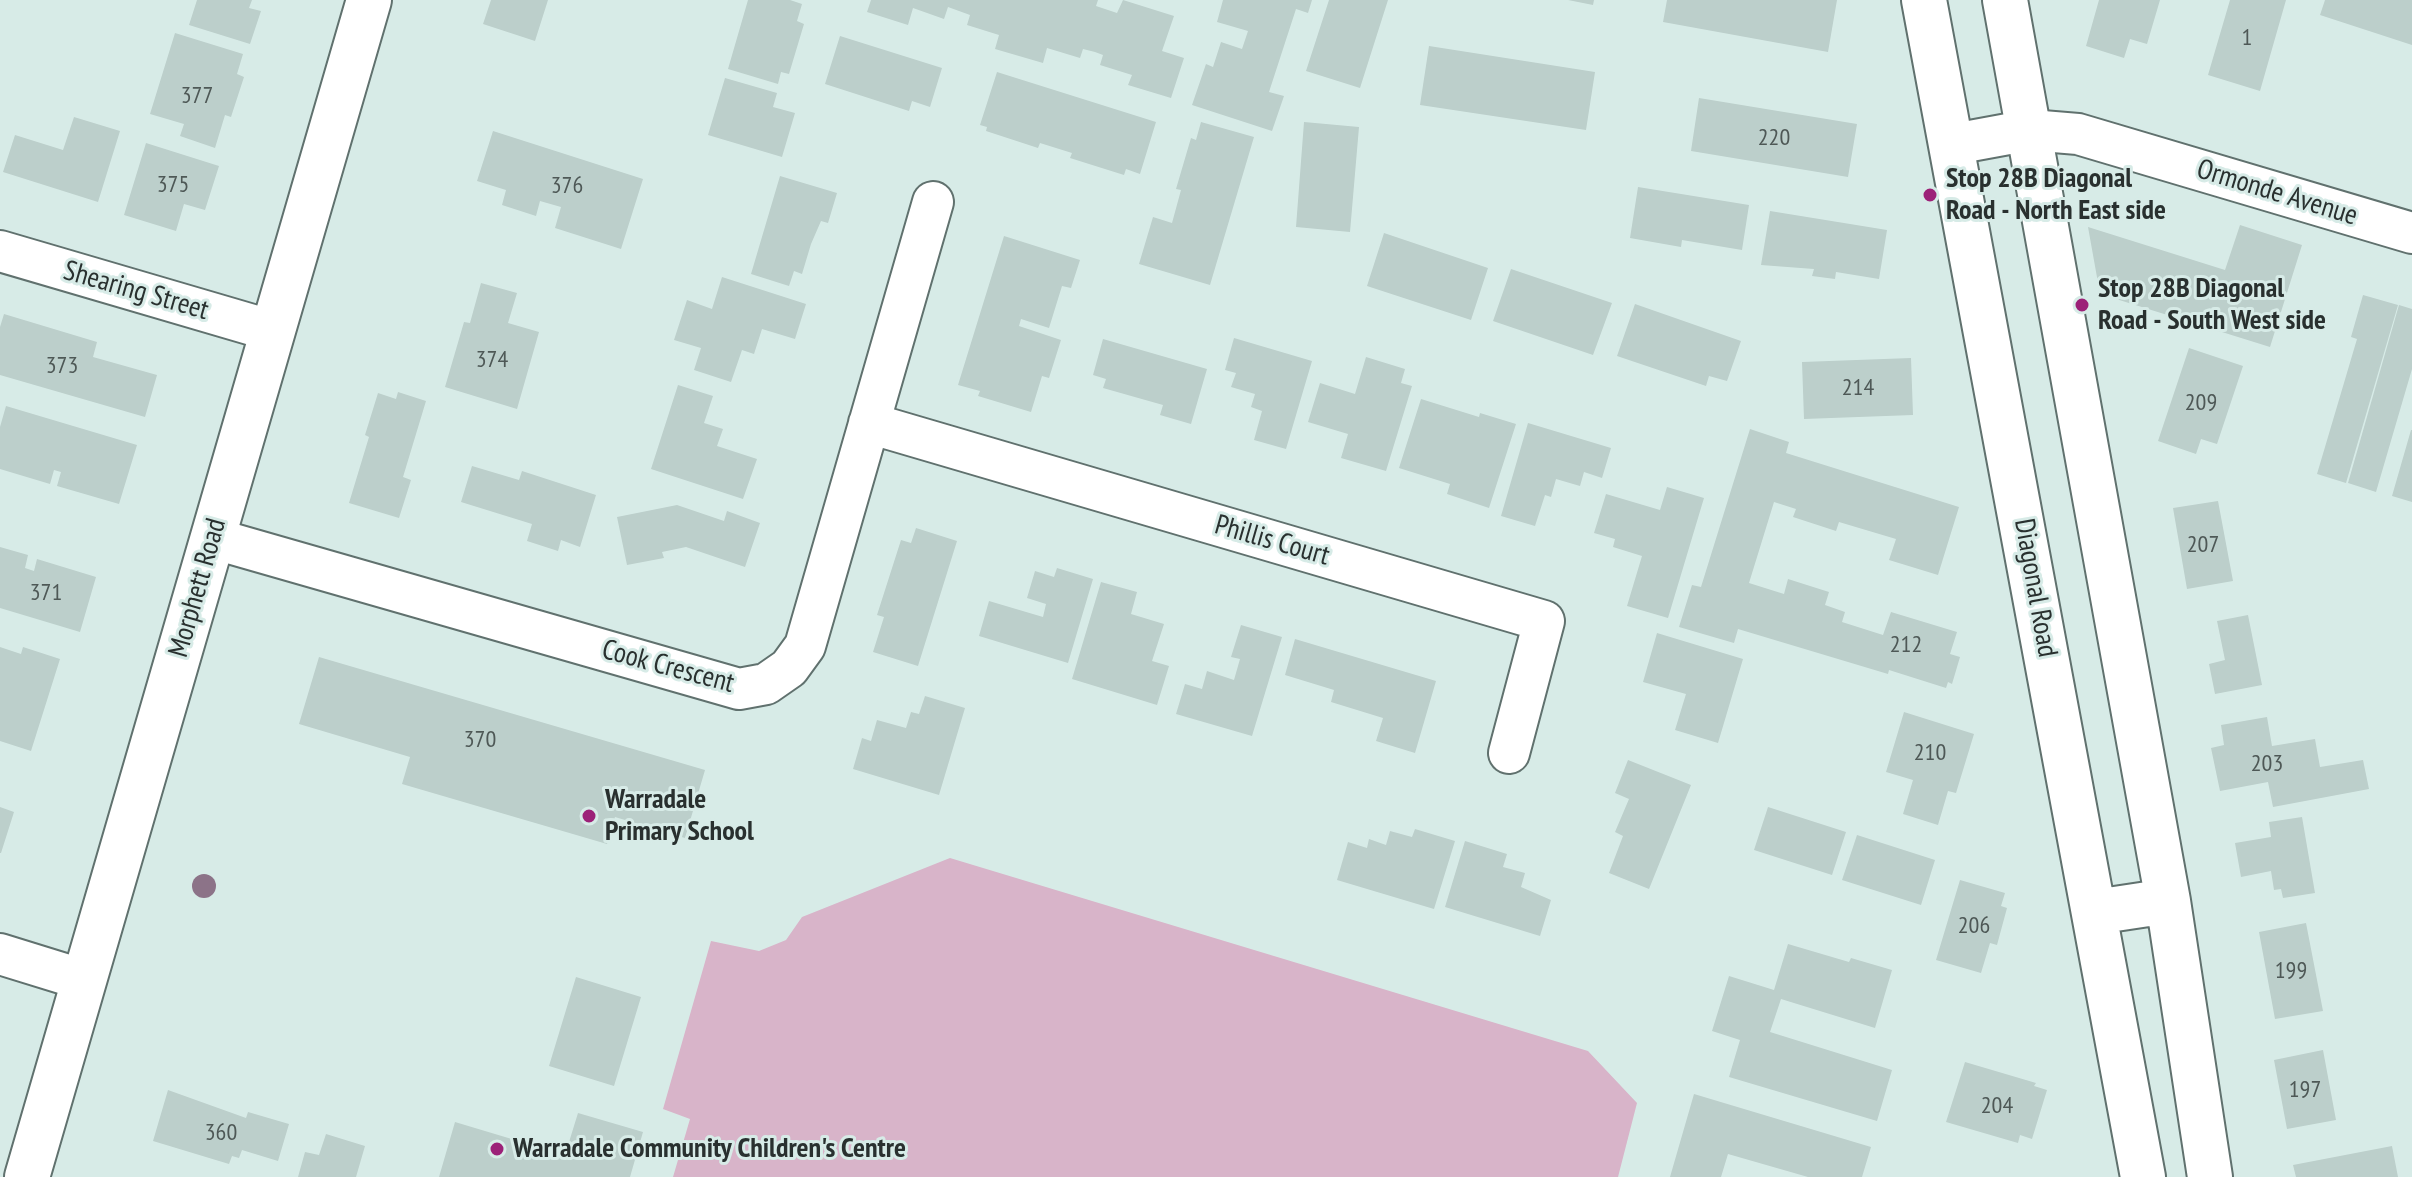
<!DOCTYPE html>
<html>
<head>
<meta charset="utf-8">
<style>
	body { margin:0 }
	canvas { display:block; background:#d7ebe7 }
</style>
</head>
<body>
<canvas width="2412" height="1177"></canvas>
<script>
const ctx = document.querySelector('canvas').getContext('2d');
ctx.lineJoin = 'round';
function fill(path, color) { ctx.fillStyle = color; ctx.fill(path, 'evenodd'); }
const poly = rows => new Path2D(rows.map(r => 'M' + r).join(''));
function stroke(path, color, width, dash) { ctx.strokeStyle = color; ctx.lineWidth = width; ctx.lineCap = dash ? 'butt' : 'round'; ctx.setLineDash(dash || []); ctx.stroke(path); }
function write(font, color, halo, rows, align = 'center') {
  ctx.font = font + ' "PT Sans Narrow",sans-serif'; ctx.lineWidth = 6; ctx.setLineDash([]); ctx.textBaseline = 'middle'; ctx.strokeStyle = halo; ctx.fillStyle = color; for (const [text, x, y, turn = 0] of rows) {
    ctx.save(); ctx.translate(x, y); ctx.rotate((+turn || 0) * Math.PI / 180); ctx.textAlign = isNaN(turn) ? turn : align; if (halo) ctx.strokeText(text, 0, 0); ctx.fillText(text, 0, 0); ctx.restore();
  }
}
const green = poly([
	[950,858,1588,1051,1637,1103,1618,1177,673,1177,690,1119,663,1109,711,941,759,951,786,940,802,917]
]);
const building = poly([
	[197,0,252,0,249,8,261,11,250,44,189,25],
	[491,0,548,0,535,41,483,24],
	[748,0,790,0,802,4,797,21,804,24,789,74,781,72,778,84,728,69],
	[871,0,1098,0,1096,6,1117,13,1123,0,1174,16,1162,51,1184,58,1171,98,1128,85,1132,75,1100,65,1103,55,1095,52,1083,49,1080,58,1047,48,1043,63,995,49,999,35,967,25,970,15,948,7,944,19,913,8,908,25,867,12],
	[1223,0,1312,0,1308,13,1296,9,1269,92,1284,96,1272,131,1192,105,1206,64,1213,67,1221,42,1242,49,1248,31,1217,22],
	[1329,0,1388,0,1360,88,1306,71],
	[1568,0,1594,0,1593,5],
	[1667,0,1837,0,1828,52,1663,22],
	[2099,0,2160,0,2147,44,2130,39,2124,58,2086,46],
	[2230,0,2286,0,2260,91,2208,75],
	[2325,0,2412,0,2412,45,2320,15],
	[175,33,243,54,237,74,244,77,231,117,225,115,215,148,180,136,184,124,150,114],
	[840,36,942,68,930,107,912,101,909,111,825,84],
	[1429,46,1595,72,1586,130,1420,105],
	[997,72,1156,122,1140,174,1126,169,1124,175,1070,158,1072,153,1040,143,1038,148,986,131,987,127,980,125],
	[725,78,777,93,773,107,795,113,782,157,708,135],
	[1699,98,1857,124,1848,177,1691,151],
	[74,117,120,131,98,202,3,172,15,135,63,150],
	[1201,122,1254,137,1210,285,1139,264,1153,217,1172,223,1181,190,1176,189,1191,138,1196,140],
	[1304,122,1359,127,1350,232,1296,227],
	[493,131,643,179,621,249,555,228,561,207,540,201,536,216,502,205,506,190,477,181],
	[146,143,219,166,205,210,184,204,176,231,124,215],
	[780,176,837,193,828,223,821,221,811,244,802,274,794,271,789,286,751,274],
	[1638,187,1749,205,1742,250,1682,240,1681,247,1630,238],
	[1770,211,1887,230,1879,279,1836,272,1835,279,1812,276,1814,269,1761,265],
	[2240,225,2302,245,2270,347,2100,294,2088,227,2225,270],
	[1384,233,1488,268,1471,320,1367,286],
	[1004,236,1080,260,1071,288,1062,286,1049,328,1021,319,1019,326,1061,340,1049,378,1042,376,1031,412,978,396,980,391,958,385],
	[1511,269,1612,303,1593,355,1493,321],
	[722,277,806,304,795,339,762,329,754,354,742,350,731,382,694,370,701,348,674,340,687,300,712,309],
	[481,283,517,293,508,323,539,332,517,409,445,387,464,322,470,323],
	[2363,295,2398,305,2346,483,2317,474,2357,339,2351,337],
	[1635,304,1741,341,1727,381,1709,376,1706,386,1617,356],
	[2399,305,2412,309,2412,369,2376,492,2348,483],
	[4,314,97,342,93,357,157,375,145,417,0,375,0,327],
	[1234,338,1312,361,1286,449,1254,440,1262,411,1251,407,1255,394,1231,387,1236,373,1225,370],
	[1103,339,1207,369,1191,424,1160,415,1163,405,1103,388,1106,379,1093,375],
	[2189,348,2243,366,2217,444,2201,439,2196,454,2158,441],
	[1366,357,1405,369,1401,383,1412,386,1386,471,1341,458,1348,434,1308,422,1320,383,1355,394],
	[1911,358,1913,415,1804,419,1802,362],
	[678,385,713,396,704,423,723,429,717,446,757,459,743,499,651,469],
	[398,392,426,401,403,477,411,480,399,518,349,503,369,437,365,435,378,393,396,399],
	[1421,399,1479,417,1480,413,1516,424,1489,508,1447,494,1450,484,1399,468],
	[6,406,137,445,119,504,57,486,61,472,54,470,50,484,0,469,0,427],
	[1528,423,1611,448,1602,478,1584,472,1580,486,1556,479,1551,497,1545,495,1535,526,1501,516],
	[1750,429,1789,442,1786,453,1959,507,1938,575,1889,560,1896,539,1839,522,1836,531,1793,517,1796,509,1774,502,1749,583,1784,594,1788,579,1829,592,1825,605,1845,612,1842,622,1883,635,1891,612,1957,632,1950,654,1960,657,1952,684,1948,682,1946,688,1889,670,1888,674,1738,629,1734,643,1679,627,1692,585,1701,587],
	[2411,430,2412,430,2412,502,2392,496],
	[472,466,519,480,522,471,596,495,580,547,561,540,558,551,527,541,532,524,461,502],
	[1667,487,1704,498,1668,618,1627,606,1642,556,1613,547,1615,539,1594,533,1606,494,1660,510],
	[2218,501,2233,581,2187,589,2173,508],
	[677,505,724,521,727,511,760,523,745,567,686,547,662,552,664,558,627,565,617,517],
	[916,528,957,541,918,666,873,652,884,617,877,615,901,540,911,543],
	[0,547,28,555,25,568,34,571,37,559,96,577,80,632,0,608],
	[1057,568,1093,579,1068,663,979,636,989,601,1043,617,1046,604,1027,598,1035,571,1054,577],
	[1101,582,1137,592,1131,614,1164,624,1152,661,1169,666,1157,705,1072,679],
	[2248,615,2262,685,2215,694,2209,664,2225,660,2217,621],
	[1241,625,1282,637,1252,736,1176,714,1185,684,1202,689,1207,671,1234,680,1240,659,1231,657],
	[1657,633,1743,659,1718,743,1675,730,1686,694,1643,682],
	[1295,639,1436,681,1415,753,1376,741,1383,718,1331,702,1334,690,1285,675],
	[0,647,21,654,23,647,60,659,31,751,0,741],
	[319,657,705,770,685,838,615,817,607,844,402,784,410,757,299,724],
	[925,696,965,708,939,795,853,769,862,738,871,741,877,720,906,728,911,712,919,714],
	[1904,712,1974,734,1956,793,1948,791,1938,825,1903,814,1913,780,1886,772],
	[2267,717,2272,746,2315,739,2320,767,2363,760,2369,789,2273,807,2268,782,2220,791,2211,748,2224,745,2221,725],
	[1628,760,1691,785,1649,889,1609,873,1623,836,1615,832,1629,799,1615,793],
	[0,807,14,812,1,853,0,853],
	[1768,807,1846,832,1832,875,1754,850],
	[2302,817,2315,893,2283,898,2281,889,2274,890,2271,871,2241,877,2235,843,2271,837,2269,822],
	[1415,829,1455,841,1434,909,1337,880,1348,842,1367,848,1369,839,1386,845,1390,831,1412,837],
	[1857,835,1935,860,1921,905,1842,880],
	[1465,841,1507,854,1503,867,1525,873,1521,887,1551,900,1540,936,1445,907],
	[1960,880,2005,893,2001,906,2007,908,1997,945,1990,943,1981,973,1936,960],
	[2306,923,2323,1011,2275,1019,2259,932],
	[1788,944,1849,962,1851,958,1892,970,1875,1028,1781,999,1770,1032,1892,1070,1877,1121,1729,1077,1740,1040,1712,1031,1729,976,1774,990],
	[576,977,641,997,614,1086,549,1066],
	[2323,1050,2336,1120,2287,1129,2274,1060],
	[1965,1062,2036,1083,2034,1086,2047,1090,2032,1139,2020,1135,2018,1143,1946,1122],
	[168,1090,246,1118,248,1112,289,1124,278,1161,242,1150,239,1158,232,1156,229,1164,153,1141],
	[1694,1094,1871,1147,1862,1177,1808,1177,1728,1154,1721,1177,1670,1177],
	[578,1113,643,1132,630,1177,439,1177,455,1122,565,1155],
	[326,1134,365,1146,356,1177,298,1177,305,1152,319,1155],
	[2392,1146,2398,1177,2296,1177,2293,1165]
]);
const minor = poly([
	[1954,144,2030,130,2078,134,2412,233],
	[0,251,273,331],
	[869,423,1544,621,1509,753],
	[212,538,739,689,766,684,789,668,805,646,933,202],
	[0,954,84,980]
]);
const secondary = poly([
	[1924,0,2143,1177],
	[2005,0,2168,901,2210,1177],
	[2095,912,2168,901],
	[27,1177,369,0]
]);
const trees = [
	[204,886]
];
const markers = [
	[1930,195,8,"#9c2178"],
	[2082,305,8,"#9c2178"],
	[589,816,8,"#9c2178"],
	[497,1149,8,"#9c2178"]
];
const numberNames = [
	["1",2247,38],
	["377",197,96],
	["220",1774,138],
	["375",173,185],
	["376",567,186],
	["374",492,360],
	["373",62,366],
	["214",1858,388],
	["209",2201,403],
	["207",2203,545],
	["371",46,593],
	["212",1906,645],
	["370",480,740],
	["210",1930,753],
	["203",2267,764],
	["206",1974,926],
	["199",2291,971],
	["197",2305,1090],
	["204",1997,1106],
	["360",221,1133]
];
const poiNames = [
	["Stop 28B Diagonal",1946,179],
	["Road - North East side",1946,211],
	["Stop 28B Diagonal",2098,289],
	["Road - South West side",2098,321],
	["Warradale",605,800],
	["Primary School",605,832],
	["Warradale Community Children's Centre",513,1149]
];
const streetNames = [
	["Ormonde Avenue",2277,193,17],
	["Shearing Street",136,291,16],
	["Phillis Court",1272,541,16],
	["Morphett Road",198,588,-74],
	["Diagonal Road",2035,588,80],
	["Cook Crescent",668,667,15]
];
fill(green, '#d8b4c9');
fill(building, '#bccfcb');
stroke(minor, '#60716e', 44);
stroke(secondary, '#60716e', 48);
stroke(minor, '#fff', 40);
stroke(secondary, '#fff', 44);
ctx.fillStyle = '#8c7388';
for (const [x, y] of trees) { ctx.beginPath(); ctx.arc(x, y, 12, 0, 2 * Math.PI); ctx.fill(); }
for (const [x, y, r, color] of markers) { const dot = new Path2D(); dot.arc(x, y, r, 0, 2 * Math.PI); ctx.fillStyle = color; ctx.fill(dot); stroke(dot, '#d7ebe7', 3); }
write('24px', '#4e5856', null, numberNames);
write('bold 28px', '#29302f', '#d7ebe7', poiNames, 'left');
write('28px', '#29302f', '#d7ebe7', streetNames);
</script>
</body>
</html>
